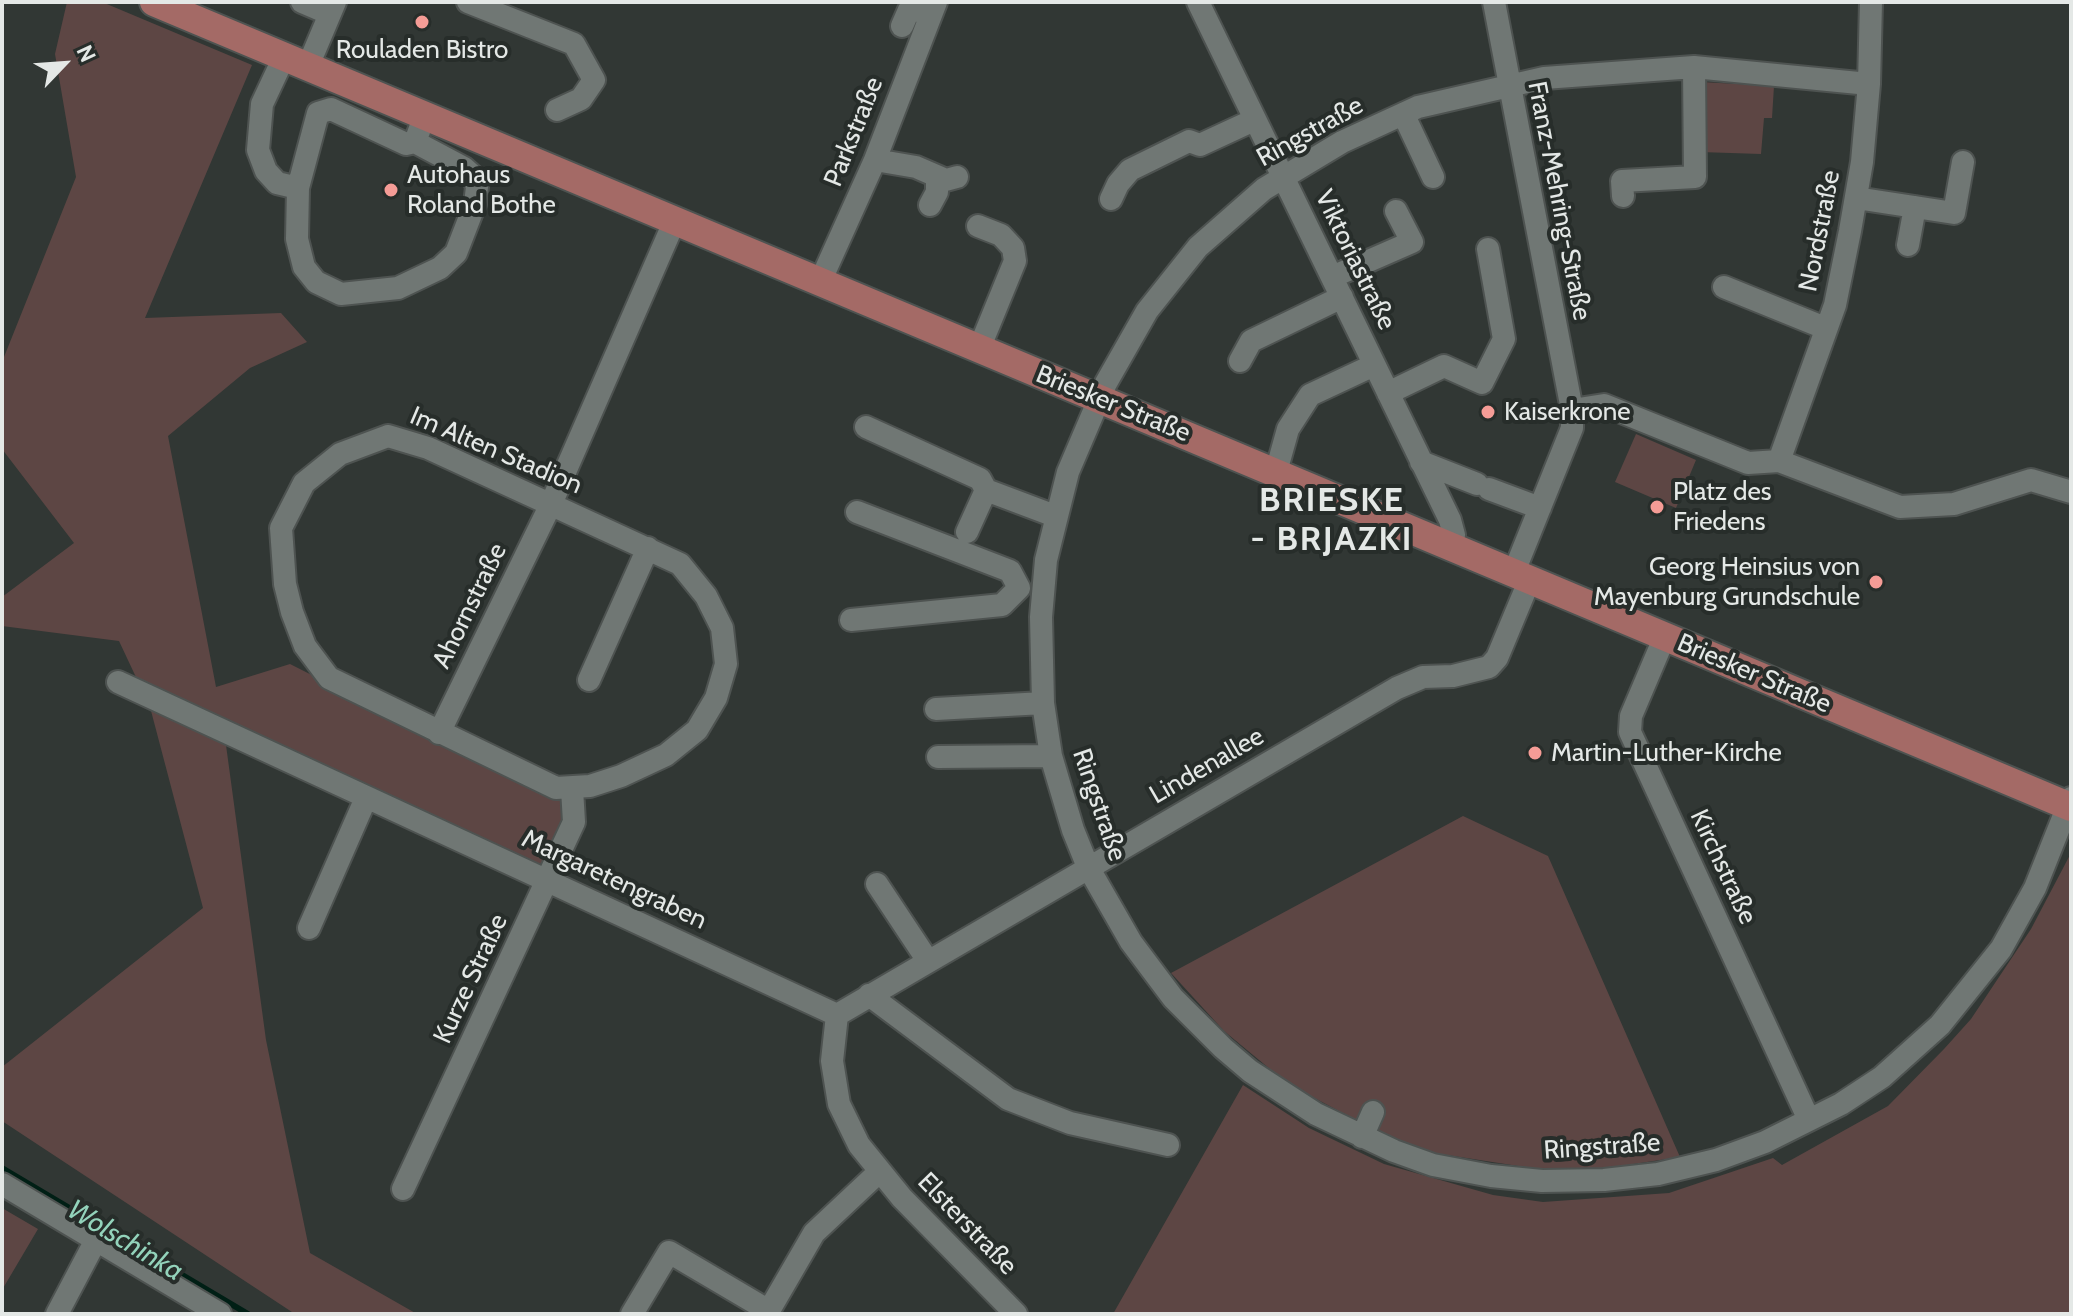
<!DOCTYPE html>
<html>
<head>
<meta charset="utf-8">
<style>
	body { margin:0 }
	#map { position:relative; width:2073px; height:1316px; overflow:hidden; background:#313734; font-family:Cabin,sans-serif }
	canvas { display:block }
	.frame { position:absolute; inset:0; border:4px solid #e4e8e6; pointer-events:none }
	.north { position:absolute; left:24px; top:24px; width:80px; height:80px; -webkit-text-stroke:6px #272d2a; paint-order:stroke; rotate:65deg; font-size:22px; font-weight:700; line-height:32px; text-align:center; color:#e4e8e6 }
	.north::after { content:''; display:block; margin:auto; width:28px; height:36px; background:#e4e8e6; clip-path:polygon(50% 0,100% 100%,50% 72%,0 100%) }
</style>
</head>
<body>
<div id="map">
<canvas width="2073" height="1316"></canvas>
<div class="frame"></div>
<div class="north">N</div>
</div>
<script>
const ctx = document.querySelector('canvas').getContext('2d');
ctx.lineJoin = 'round';
function fill(path, color) { ctx.fillStyle = color; ctx.fill(path, 'evenodd'); }
const poly = rows => new Path2D(rows.map(r => 'M' + r).join(''));
function stroke(path, color, width, dash) { ctx.strokeStyle = color; ctx.lineWidth = width; ctx.lineCap = dash ? 'butt' : 'round'; ctx.setLineDash(dash || []); ctx.stroke(path); }
function write(font, color, halo, rows, align = 'center') {
  ctx.font = font + ' Cabin,sans-serif'; ctx.lineWidth = 8; ctx.setLineDash([]); ctx.textBaseline = 'middle'; ctx.strokeStyle = halo; ctx.fillStyle = color; for (const [text, x, y, turn = 0] of rows) {
    ctx.save(); ctx.translate(x, y); ctx.rotate((+turn || 0) * Math.PI / 180); ctx.textAlign = isNaN(turn) ? turn : align; if (halo) ctx.strokeText(text, 0, 0); ctx.fillText(text, 0, 0); ctx.restore();
  }
}
const green = poly([
	[67,2,102,2,252,65,145,318,281,313,307,342,250,368,168,436,216,687,290,664,561,801,563,820,545,862,538,865,223,723,266,1040,310,1253,417,1314,295,1314,2,1121,2,1067,203,908,150,707,119,641,2,626,2,597,74,543,2,449,2,362,76,177,55,54],
	[1701,82,1774,86,1772,118,1764,118,1761,154,1700,152],
	[1636,434,1696,460,1676,508,1615,482],
	[1463,816,1548,856,1680,1157,1594,1170,1531,1168,1434,1153,1388,1137,1288,1084,1224,1031,1171,973],
	[2071,853,2071,1314,1113,1314,1243,1085,1309,1128,1384,1164,1493,1195,1543,1202,1669,1193,1773,1158,1782,1165,1888,1106,1944,1049,1971,1019,2031,929],
	[2,1208,38,1229,2,1290]
]);
const stream = poly([
	[2,1168,248,1314]
]);
const minor = poly([
	[302,2,330,14],
	[468,2,574,44,594,80,581,99,557,110],
	[1198,2,1450,520,1454,535,1450,544],
	[1494,2,1572,410,1572,428,1514,572],
	[902,26,909,10,932,12],
	[284,57,262,104,258,150,266,171,277,183,298,188],
	[308,66,335,2],
	[1869,84,1694,67,1544,78,1418,107,1342,142,1264,189,1198,247,1147,311,1106,383,1068,472,1046,560,1041,617,1043,703,1051,756,1073,830,1088,867,1131,942,1173,998,1223,1048,1250,1071,1316,1114,1394,1151,1433,1165,1491,1176,1542,1181,1604,1180,1658,1174,1716,1160,1765,1142,1841,1104,1882,1077,1940,1025,2001,949,2035,888,2071,798],
	[1408,124,1433,177],
	[415,142,464,168,473,176,477,187,475,204,456,253,440,268,398,288,341,294,316,282,304,267,297,239,298,188,318,113,331,109,406,144,415,142,425,115],
	[875,160,916,167,946,180,957,177],
	[1623,196,1622,181,1695,177,1694,67],
	[1856,198,1954,213,1963,162],
	[1111,199,1118,184,1130,170,1189,141,1200,145,1254,120],
	[930,205,937,192,937,178],
	[978,226,1001,235,1013,248,1015,261,979,349],
	[1908,245,1915,207],
	[1332,277,1412,242,1396,211],
	[820,282,875,160,936,2],
	[1724,287,1820,326],
	[1240,361,1251,341,1342,297],
	[1388,393,1444,366,1482,383,1504,339,1488,249],
	[1572,410,1604,405,1748,463,1779,461],
	[866,427,980,479,986,490,1055,516],
	[388,436,428,448,680,564,706,596,722,628,726,664,716,698,697,730,666,755,621,776,590,786,556,788,329,678,305,646,292,612,285,584,281,528,304,483,340,454,388,436],
	[1779,461,1835,305,1850,231,1862,162,1869,84,1871,2],
	[1779,461,1900,507,1954,504,2031,480,2071,492],
	[1421,462,1477,484],
	[1276,472,1288,429,1310,395,1374,365],
	[1489,489,1540,508],
	[967,532,986,490],
	[851,620,1002,605,1019,588,1010,571,857,512],
	[1665,636,1631,716,1630,732,1809,1120],
	[589,680,648,548],
	[118,682,837,1015],
	[936,709,1043,703],
	[439,733,551,504,675,220],
	[938,757,1051,756],
	[877,884,928,961],
	[309,928,366,798],
	[869,995,1008,1099,1070,1123,1168,1145],
	[837,1015,1397,688,1423,677,1453,676,1489,667,1497,658,1530,579],
	[837,1015,832,1061,839,1104,859,1145,902,1198,1016,1314],
	[1362,1137,1373,1112],
	[2,1184,220,1314],
	[403,1189,574,822,572,789],
	[57,1314,96,1240],
	[632,1314,669,1252,769,1311],
	[767,1314,814,1233,879,1172]
]);
const major = poly([
	[154,2,2071,807]
]);
const markers = [
	[422,22,8,"#f59c96"],
	[391,190,8,"#f59c96"],
	[1488,412,8,"#f59c96"],
	[1657,507,8,"#f59c96"],
	[1876,582,8,"#f59c96"],
	[1535,753,8,"#f59c96"]
];
const poiNames = [
	["Rouladen Bistro",422,50,"center"],
	["Autohaus",407,175],
	["Roland Bothe",407,205],
	["Kaiserkrone",1504,412],
	["Platz des",1673,492],
	["Friedens",1673,522],
	["Georg Heinsius von",1860,567,"right"],
	["Mayenburg Grundschule",1860,597,"right"],
	["Martin-Luther-Kirche",1551,753]
];
const streetNames = [
	["Parkstraße",854,132,-68],
	["Ringstraße",1310,132,-29],
	["Franz-Mehring-Straße",1559,201,79],
	["Nordstraße",1820,231,-79],
	["Viktoriastraße",1355,260,64],
	["Briesker Straße",1113,404,22],
	["Im Alten Stadion",496,451,23],
	["Ahornstraße",470,606,-64],
	["Briesker Straße",1754,674,23],
	["Lindenallee",1207,766,-30],
	["Ringstraße",1099,805,71],
	["Kirchstraße",1723,867,65],
	["Margaretengraben",614,880,25],
	["Kurze Straße",471,979,-65],
	["Ringstraße",1602,1147,-4],
	["Elsterstraße",967,1224,46]
];
const waterNames = [
	["Wolschinka",125,1241,31]
];
const districtNames = [
	["BRIESKE",1332,501],
	["- BRJAZKI",1332,540]
];
fill(green, '#5d4644');
stroke(stream, '#001f15', 6);
stroke(minor, '#4e5351', 26);
stroke(major, '#4e5351', 32);
stroke(minor, '#707774', 22);
stroke(major, '#a46a66', 28);
for (const [x, y, r, color] of markers) { const dot = new Path2D(); dot.arc(x, y, r, 0, 2 * Math.PI); ctx.fillStyle = color; ctx.fill(dot); stroke(dot, '#272d2a', 3); }
write('26px', '#e4e8e6', '#272d2a', poiNames, 'left');
write('26px', '#e4e8e6', '#272d2a', streetNames);
write('italic 28px', '#93d3bb', '#272d2a', waterNames);
ctx.letterSpacing = '2px';
write('bold 34px', '#e4e8e6', '#272d2a', districtNames);
ctx.letterSpacing = '0px';
</script>
</body>
</html>
